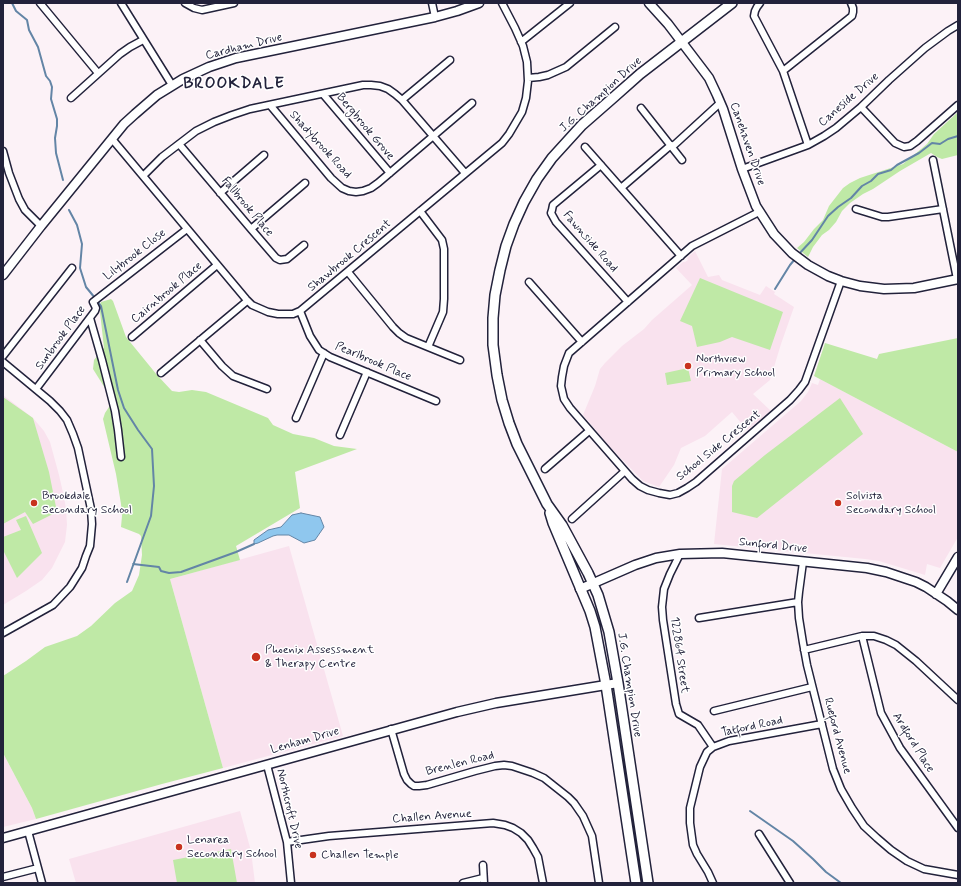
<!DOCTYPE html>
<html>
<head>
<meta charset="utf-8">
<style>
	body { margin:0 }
	#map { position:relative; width:961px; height:886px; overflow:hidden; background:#fcf2f7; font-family:Mynerve,sans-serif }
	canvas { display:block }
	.frame { position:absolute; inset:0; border:4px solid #22223b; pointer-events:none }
</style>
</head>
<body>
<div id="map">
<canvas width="961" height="886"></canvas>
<div class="frame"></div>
</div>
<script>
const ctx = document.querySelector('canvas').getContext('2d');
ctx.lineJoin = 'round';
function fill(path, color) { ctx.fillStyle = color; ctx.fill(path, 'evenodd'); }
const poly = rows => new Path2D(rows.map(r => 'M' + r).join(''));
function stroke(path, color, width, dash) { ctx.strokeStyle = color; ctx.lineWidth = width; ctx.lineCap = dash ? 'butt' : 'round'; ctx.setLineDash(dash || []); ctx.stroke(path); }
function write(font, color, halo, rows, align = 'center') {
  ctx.font = font + ' Mynerve,sans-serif'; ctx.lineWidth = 3; ctx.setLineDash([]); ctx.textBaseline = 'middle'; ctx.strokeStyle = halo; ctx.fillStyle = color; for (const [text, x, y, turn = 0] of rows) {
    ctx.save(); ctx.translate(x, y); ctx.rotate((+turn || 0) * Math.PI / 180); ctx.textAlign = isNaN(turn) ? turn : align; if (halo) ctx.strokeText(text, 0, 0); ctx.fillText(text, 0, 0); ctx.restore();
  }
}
const built = poly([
	[695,251,708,277,719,275,722,280,760,295,766,286,775,292,774,294,794,307,781,344,770,380,753,394,771,411,747,430,732,412,705,436,681,448,674,465,659,487,643,481,610,447,583,415,595,386,600,369,605,363,622,346,644,329,652,320,692,285,676,268,683,262,685,262,688,260,687,258],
	[820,379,958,452,958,537,940,568,927,564,925,575,879,561,865,559,714,544,722,469,801,401,808,392,812,383,818,385],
	[3,395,33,418,44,431,50,442,59,475,64,497,66,509,67,525,65,542,52,568,42,580,26,591,3,605],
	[289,546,343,736,223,768,170,579],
	[3,753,32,808,36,819,3,827],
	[240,811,251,851,255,883,76,883,69,859]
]);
const green = poly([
	[958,112,958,155,942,159,937,157,931,153,900,171,873,189,863,194,850,203,842,211,836,222,829,230,822,235,813,247,808,257,797,248,804,242,814,229,823,220,829,206,843,188,850,183,860,178,903,164,927,144,934,134],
	[700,278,783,312,770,350,732,337,720,342,697,347,692,326,680,321],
	[111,299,113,301,126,337,157,375,172,391,179,392,192,390,206,392,268,418,273,425,293,434,314,438,334,446,357,449,295,472,300,508,236,546,240,560,170,579,223,768,162,784,36,819,32,808,3,753,3,676,26,661,45,647,77,636,91,626,115,603,132,591,139,575,142,555,141,536,139,534,121,527,122,516,121,504,116,474,103,419,105,413,109,407,109,404,108,393,93,369,94,360,104,348,100,312,99,307,101,302],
	[958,338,958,452,814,376,825,343,877,359,879,354],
	[688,368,691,381,667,385,665,373],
	[3,397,33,418,49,472,57,512,33,524,25,512,3,524],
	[840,398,863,434,757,518,732,512,732,486,734,481,765,455],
	[26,516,42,553,17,578,3,550,3,537,21,530,16,520],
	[231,849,237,883,177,883,173,860]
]);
const water = poly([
	[301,513,320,517,324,527,315,540,304,543,289,535,277,535,273,536,258,543,254,544,254,540,268,530,281,527,292,515,301,513]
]);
const stream = poly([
	[12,3,16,11,27,20,29,30,38,47,46,76,50,81,52,87,51,99,57,119,57,126,55,138,56,153,63,180],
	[69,210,77,225,82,244,80,268,86,287,95,298,101,306,118,390,124,408,138,430,152,449,154,486,151,516,127,582],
	[798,255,812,240,828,216,838,207,851,198,862,186,871,181,878,174,891,170,897,165,919,153,932,143,940,144,948,139,958,136],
	[775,289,790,265,795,259],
	[133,564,159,567,161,571,169,573,181,572,236,552,254,544],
	[750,811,793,841,813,859,826,872,841,883]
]);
const minor = poly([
	[40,3,98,73],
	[121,3,172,85],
	[185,3,194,8,202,10,234,3],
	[432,3,435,17],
	[760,3,757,7,755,11,754,16,783,71,808,145],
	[521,42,570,3],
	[783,71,852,16,853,12,853,8,851,3],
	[528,78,539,77,548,75,566,67,615,27],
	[323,94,390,173],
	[71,98,120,54,130,47,143,40],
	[402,100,450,60],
	[270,105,331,178,342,188,349,191,356,192,363,191,371,188,378,183,472,103],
	[861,107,895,143,904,147,910,146,917,141,958,105],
	[641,108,682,160],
	[112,139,246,299,252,305,268,312,278,314,293,314,300,311,502,143,509,134,522,112,526,98,528,81,527,62,523,46,515,28,502,3],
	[179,144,251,229,276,258,280,260,287,259,304,245],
	[585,147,681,256],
	[672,147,720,103],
	[3,151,9,173,19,199,25,210,41,226],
	[933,160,957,279],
	[601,165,553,205,552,210,551,213,556,222,628,302],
	[742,169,808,145,824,136,836,128,861,107,889,80,925,48,948,31,958,25],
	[143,176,162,157,196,131,214,122,232,115,250,109,363,85,371,85,380,86,388,89,395,94,402,100,465,173],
	[621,188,671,145],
	[220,193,264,155],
	[856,209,882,217,888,217,943,209],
	[420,211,442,240,444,249,444,299,443,312,428,347],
	[759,212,692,246,569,353,564,366,562,377,561,386,564,399,570,408,632,479,640,486,648,490,659,493,670,495,678,493,687,488,696,482,790,400,799,390,805,382,841,281],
	[251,229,305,183],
	[348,272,393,327,399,333,406,338,460,360],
	[529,282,582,342],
	[300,311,310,336,319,350,330,357,436,401],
	[90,318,102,360,115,411,118,430,121,457],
	[132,337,217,265],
	[200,340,222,366,233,376,267,389],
	[3,356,72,268],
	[3,362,50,401,60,411,67,420,73,434,78,448,91,509,92,524,90,546,86,556,82,568,70,587,53,605,3,633],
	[161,373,247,301],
	[36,389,95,311,96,308,93,302,187,229],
	[296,418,324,353],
	[340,435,367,372],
	[545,469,589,431],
	[572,519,625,471],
	[680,554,670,574,664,589,662,607,663,620,676,704,679,714,698,725,713,747],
	[803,562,799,592,798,602,799,618,803,643,807,665,833,769,841,789,852,808,864,826,877,838,891,850,907,861,924,869,958,875],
	[699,618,798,602],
	[862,636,881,713,900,748,958,828],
	[804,650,862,636,874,636,886,640,896,645,916,661,958,700],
	[714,711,812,687],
	[391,729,404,774,407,780,411,784,414,786,419,786,427,785,475,771,495,766,504,765,512,766,533,773,544,778,568,797,574,803,583,816,592,836,599,883],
	[267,765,287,842,291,883],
	[28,831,42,883],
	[759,834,790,883],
	[287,842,329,836,493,823,505,825,513,828,521,833,528,840,533,848,538,857,543,883],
	[483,865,484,883],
	[3,877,38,868],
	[463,883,483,878],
	[713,883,708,872,697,854,693,845,690,823,690,808,700,767,707,752,713,747,729,741,822,724]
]);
const tertiary = poly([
	[649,3,668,24,703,70,709,78,717,95,723,109,742,169,756,206,774,234,792,253,808,265,828,276,841,281,860,286,884,289,914,288,958,279],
	[3,275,41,226,124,124,135,114,157,95,183,79,209,67,236,58,435,17,457,11,479,3],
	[580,589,635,565,656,558,680,554,722,553,867,568,886,572,916,582,926,587,947,601,958,610],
	[936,594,958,557],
	[3,838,457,712,496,703,618,683]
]);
const secondary = poly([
	[550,513,553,523,590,611,595,627,606,685,636,883],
	[648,883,618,683,609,632,598,595,588,573,562,525,547,504,517,444,509,423,502,400,497,375,493,345,493,318,495,295,500,270,506,246,514,224,524,202,537,179,552,158,582,125,614,97,640,74,732,3]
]);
const markers = [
	[688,366,4,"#c8321e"],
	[34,503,4,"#c8321e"],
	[838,503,4,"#c8321e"],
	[256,657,5,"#c8321e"],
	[179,847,4,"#c8321e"],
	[313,855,4,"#c8321e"]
];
const streetNames = [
	["Cardham Drive",244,47,-14],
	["J.G. Champion Drive",601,95,-42],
	["Caneside Drive",849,100,-41],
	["Bergbrook Grove",365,127,50],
	["Canehaven Drive",747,144,71],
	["Shadybrook Road",320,145,48],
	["Fallbrook Place",247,207,50],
	["Fawnside Road",590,242,49],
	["Lilybrook Close",135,255,-38],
	["Shawbrook Crescent",350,256,-40],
	["Cairnbrook Place",167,293,-40],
	["Sunbrook Place",61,338,-54],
	["Pearlbrook Place",373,362,23],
	["School Side Crescent",719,446,-39],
	["Sunford Drive",773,546,6],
	["122864 Street",679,655,82],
	["J.G. Champion Drive",629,685,81],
	["Tatford Road",752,727,-12],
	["Rueford Avenue",837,736,75],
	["Lenham Drive",305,741,-16],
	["Ardford Place",913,743,58],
	["Brenlen Road",460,764,-14],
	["Northcroft Drive",289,809,77],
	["Challen Avenue",432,817,-4]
];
const poiNames = [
	["Northview",696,359],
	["Primary School",696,373],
	["Brookdale",42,496],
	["Secondary School",42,510],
	["Solvista",846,496],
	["Secondary School",846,510],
	["Phoenix Assessment",265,650],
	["& Therapy Centre",265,664],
	["Lenarea",187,840],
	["Secondary School",187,854],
	["Challen Temple",321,855]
];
const districtNames = [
	["BROOKDALE",234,85]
];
fill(built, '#f9e2ee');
fill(green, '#bfe9a6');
fill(water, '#8fc7ee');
stroke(water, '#6385a6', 1);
stroke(stream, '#6385a6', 2);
stroke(minor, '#22223b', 9);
stroke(tertiary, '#22223b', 11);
stroke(secondary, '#22223b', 12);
stroke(minor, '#fff', 6);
stroke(tertiary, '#fff', 8);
stroke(secondary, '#fff', 9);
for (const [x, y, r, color] of markers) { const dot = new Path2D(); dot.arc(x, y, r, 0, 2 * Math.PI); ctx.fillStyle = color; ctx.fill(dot); stroke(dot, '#fff', 1.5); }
write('12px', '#22223b', '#fff', streetNames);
write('12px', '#22223b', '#fff', poiNames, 'left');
ctx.letterSpacing = '1px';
write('bold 16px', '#22223b', '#fff', districtNames);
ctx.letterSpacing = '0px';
</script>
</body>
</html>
